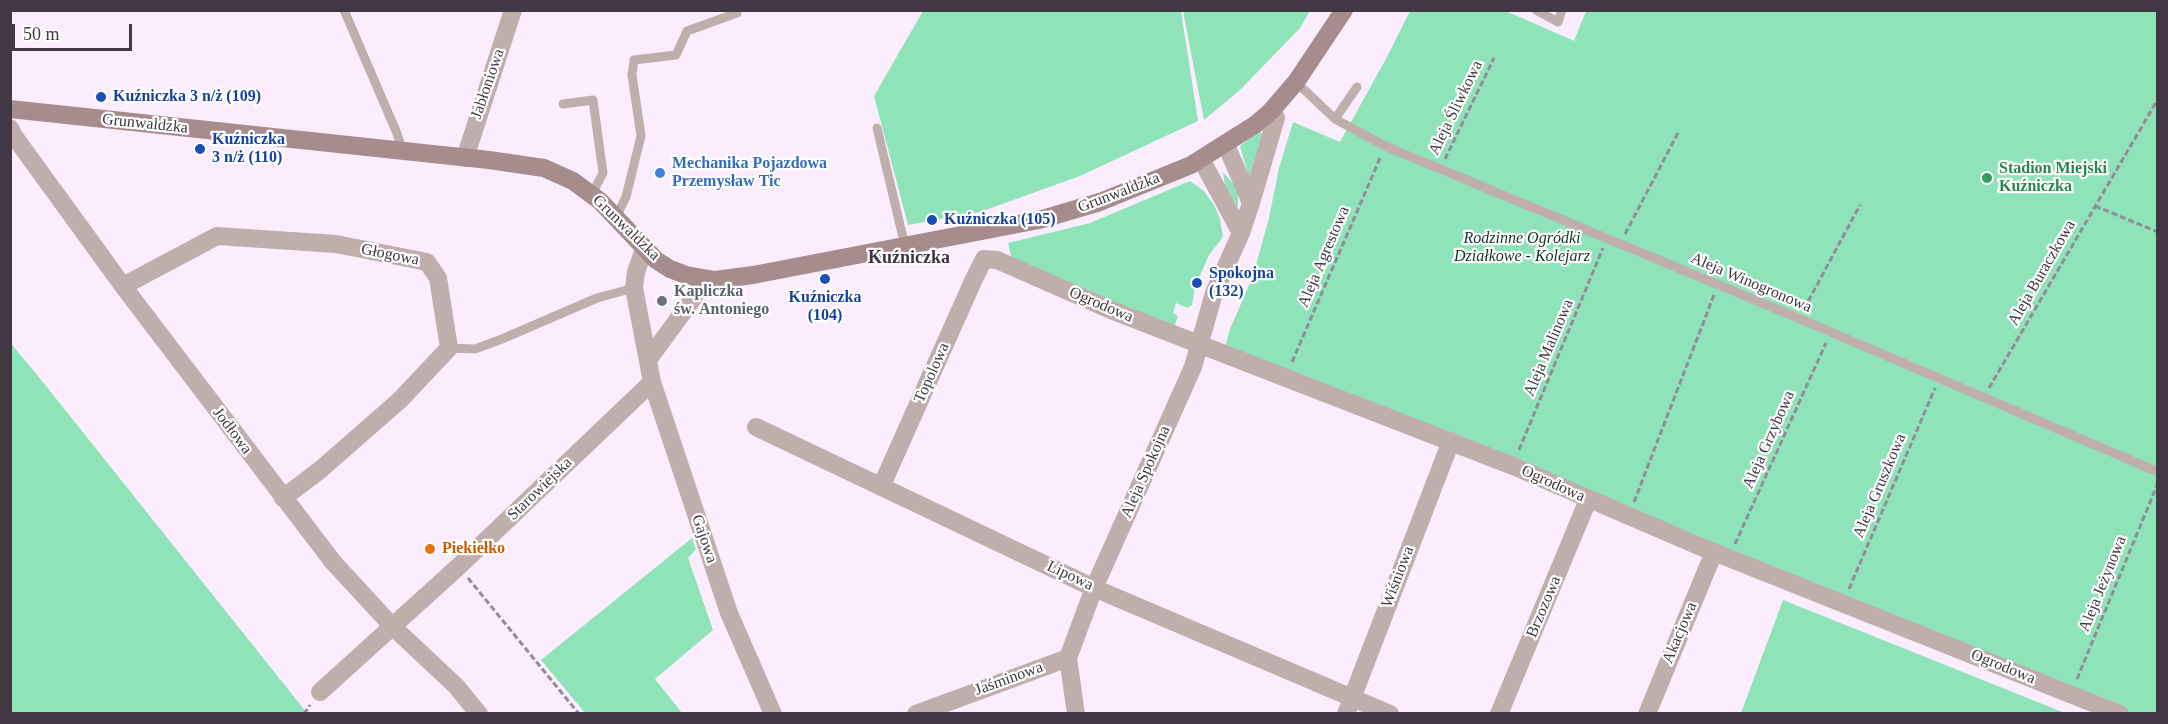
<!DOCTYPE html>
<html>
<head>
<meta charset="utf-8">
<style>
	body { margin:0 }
	#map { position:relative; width:2168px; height:724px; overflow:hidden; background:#fbedfe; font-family:Georgia,serif }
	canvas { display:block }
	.frame { position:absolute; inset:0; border:12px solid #413843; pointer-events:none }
	.scale { position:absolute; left:12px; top:24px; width:120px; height:27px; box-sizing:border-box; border:3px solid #413843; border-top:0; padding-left:8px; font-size:18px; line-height:21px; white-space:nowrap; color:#413843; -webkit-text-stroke:4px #fff; paint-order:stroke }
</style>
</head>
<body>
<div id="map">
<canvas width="2168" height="724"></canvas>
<div class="frame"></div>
<div class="scale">50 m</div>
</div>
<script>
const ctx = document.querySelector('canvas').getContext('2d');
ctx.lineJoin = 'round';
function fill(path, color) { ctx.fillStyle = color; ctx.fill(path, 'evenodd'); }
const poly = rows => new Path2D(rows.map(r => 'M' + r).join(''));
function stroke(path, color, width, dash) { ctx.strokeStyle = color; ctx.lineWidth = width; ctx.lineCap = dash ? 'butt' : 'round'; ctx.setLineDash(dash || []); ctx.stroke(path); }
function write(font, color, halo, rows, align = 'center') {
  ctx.font = font + ' Georgia,serif'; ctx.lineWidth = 4.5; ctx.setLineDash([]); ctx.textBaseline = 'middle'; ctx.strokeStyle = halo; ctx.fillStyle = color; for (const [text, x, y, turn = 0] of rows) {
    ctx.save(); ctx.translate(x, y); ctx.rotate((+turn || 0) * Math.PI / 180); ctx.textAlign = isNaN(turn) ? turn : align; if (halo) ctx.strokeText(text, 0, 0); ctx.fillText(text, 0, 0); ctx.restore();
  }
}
const green = poly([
	[923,11,1181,11,1198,121,1080,176,980,212,908,225,874,96],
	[1183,11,1183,10,1310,11,1300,28,1241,89,1204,120],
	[1410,11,1506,11,1574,41,1586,11,2157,11,2157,713,2107,713,1225,347,1230,329,1253,276,1269,218,1279,168,1293,122,1340,142,1388,55],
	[1259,131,1262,134,1249,178,1240,146],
	[1223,172,1236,187,1238,195,1238,208,1225,185],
	[1190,181,1203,190,1214,205,1220,219,1223,237,1209,255,1195,287,1192,305,1187,308,1176,303,1173,313,1178,316,1174,328,1012,260,1008,243,1090,223],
	[10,342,46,386,307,713,11,713],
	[692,538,696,549,688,558,713,630,655,679,682,713,585,713,541,660],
	[1783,600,2065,713,1741,713]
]);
const path = poly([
	[1445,159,1494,58],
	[2095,206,2158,232],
	[1625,234,1679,131],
	[1804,309,1860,205],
	[1292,362,1381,156],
	[1989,388,2158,99],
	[1519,450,1603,248],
	[1634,502,1714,295],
	[1735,544,1826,343],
	[468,578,579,714],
	[1849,589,1935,388],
	[2077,679,2158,483],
	[304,714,310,705]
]);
const lane = poly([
	[344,10,396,131,403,151],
	[1536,10,1558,22,1562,10],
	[1296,82,1335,119,1357,87],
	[563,104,593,100,603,173,592,194],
	[1335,119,1385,146,1798,318,2158,472],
	[877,128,905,246],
	[616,217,626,197,641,136,632,75,634,60,676,55,687,31,737,13],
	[449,348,475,349,502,339,597,298,634,288]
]);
const street = poly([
	[10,128,14,136,123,286,333,562,393,627,456,686,479,714],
	[1226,145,1251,203],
	[465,158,513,10],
	[1201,159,1241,233],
	[644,249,636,272,634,288,652,382,729,613,773,714],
	[123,286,217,236,336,244,427,262,438,278,449,348,400,400,320,470,283,498],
	[648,360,692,300,703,279],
	[756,427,1094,588,1390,714],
	[881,487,974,279,984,259,997,260,1111,310,1513,466,1701,547,2120,714],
	[320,692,458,567,652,382],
	[916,714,1068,658],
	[1076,714,1068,658,1094,588,1193,367,1214,293,1241,233,1251,203,1276,118,1271,111],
	[1346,714,1451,441],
	[1499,714,1588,500],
	[1647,714,1714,552]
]);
const secondary = poly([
	[10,109,489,160,544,168,573,181,600,201,656,260,670,269,686,275,715,280,753,275,1039,220,1100,202,1191,165,1256,124,1271,111,1296,82,1344,10]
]);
const markers = [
	[101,97,6,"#1a4fb4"],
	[200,149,6,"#1a4fb4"],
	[660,173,6,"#3f7fe0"],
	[1987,178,6,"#2e9e5b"],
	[932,220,6,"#1a4fb4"],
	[825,279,6,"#1a4fb4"],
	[1197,283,6,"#1a4fb4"],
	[662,301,6,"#6b7280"],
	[430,549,6,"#e8710a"]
];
const streetNames = [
	["Jabłoniowa",488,84,-71],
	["Aleja Śliwkowa",1456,108,-64],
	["Grunwaldzka",145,124,6],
	["Grunwaldzka",1119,193,-21],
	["Grunwaldzka",626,228,44],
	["Głogowa",390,255,11],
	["Aleja Agrestowa",1324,257,-67],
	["Aleja Buraczkowa",2042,273,-60],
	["Aleja Winogronowa",1751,283,23],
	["Ogrodowa",1101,305,23],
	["Aleja Malinowa",1549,348,-67],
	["Topolowa",932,373,-66],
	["Jodłowa",232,431,53],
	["Aleja Grzybowa",1769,440,-66],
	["Aleja Spokojna",1146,472,-66],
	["Ogrodowa",1553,484,24],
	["Aleja Gruszkowa",1880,486,-67],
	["Starowiejska",540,489,-44],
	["Gajowa",704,539,71],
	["Lipowa",1070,576,25],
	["Wiśniowa",1398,577,-69],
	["Aleja Jeżynowa",2103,584,-68],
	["Brzozowa",1544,607,-67],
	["Akacjowa",1680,633,-67],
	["Ogrodowa",2003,667,22],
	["Jaśminowa",1009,679,-20]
];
const transitNames = [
	["Kuźniczka 3 n/ż (109)",113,97],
	["Kuźniczka",212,140],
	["3 n/ż (110)",212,158],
	["Kuźniczka (105)",944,220],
	["Spokojna",1209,274],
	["(132)",1209,292],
	["Kuźniczka",825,298,"center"],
	["(104)",825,316,"center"]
];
const shopNames = [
	["Mechanika Pojazdowa",672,164],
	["Przemysław Tic",672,182]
];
const leisureNames = [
	["Stadion Miejski",1999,169],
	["Kuźniczka",1999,187]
];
const parkNames = [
	["Rodzinne Ogródki",1522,239],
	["Działkowe - Kolejarz",1522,257]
];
const worshipNames = [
	["Kapliczka",674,292],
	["św. Antoniego",674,310]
];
const foodNames = [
	["Piekiełko",442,549]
];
const neighbourhoodNames = [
	["Kuźniczka",909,258]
];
fill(green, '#8fe3b9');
stroke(path, '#958a97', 3, [6, 3]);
stroke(lane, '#c0aead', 9);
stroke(street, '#c0aead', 18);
stroke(secondary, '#a68c8c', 18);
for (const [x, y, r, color] of markers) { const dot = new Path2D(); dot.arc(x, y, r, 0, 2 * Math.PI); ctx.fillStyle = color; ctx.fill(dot); stroke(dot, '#fff', 2); }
write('16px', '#413843', '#fff', streetNames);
write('bold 16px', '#164399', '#fff', transitNames, 'left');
write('bold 16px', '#366cbe', '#fff', shopNames, 'left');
write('bold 16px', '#27864d', '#fff', leisureNames, 'left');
write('italic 16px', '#0f3625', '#fff', parkNames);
write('bold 16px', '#5b616d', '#fff', worshipNames, 'left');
write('bold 16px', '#c56008', '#fff', foodNames, 'left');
write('bold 18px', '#443147', '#fff', neighbourhoodNames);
</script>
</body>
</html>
